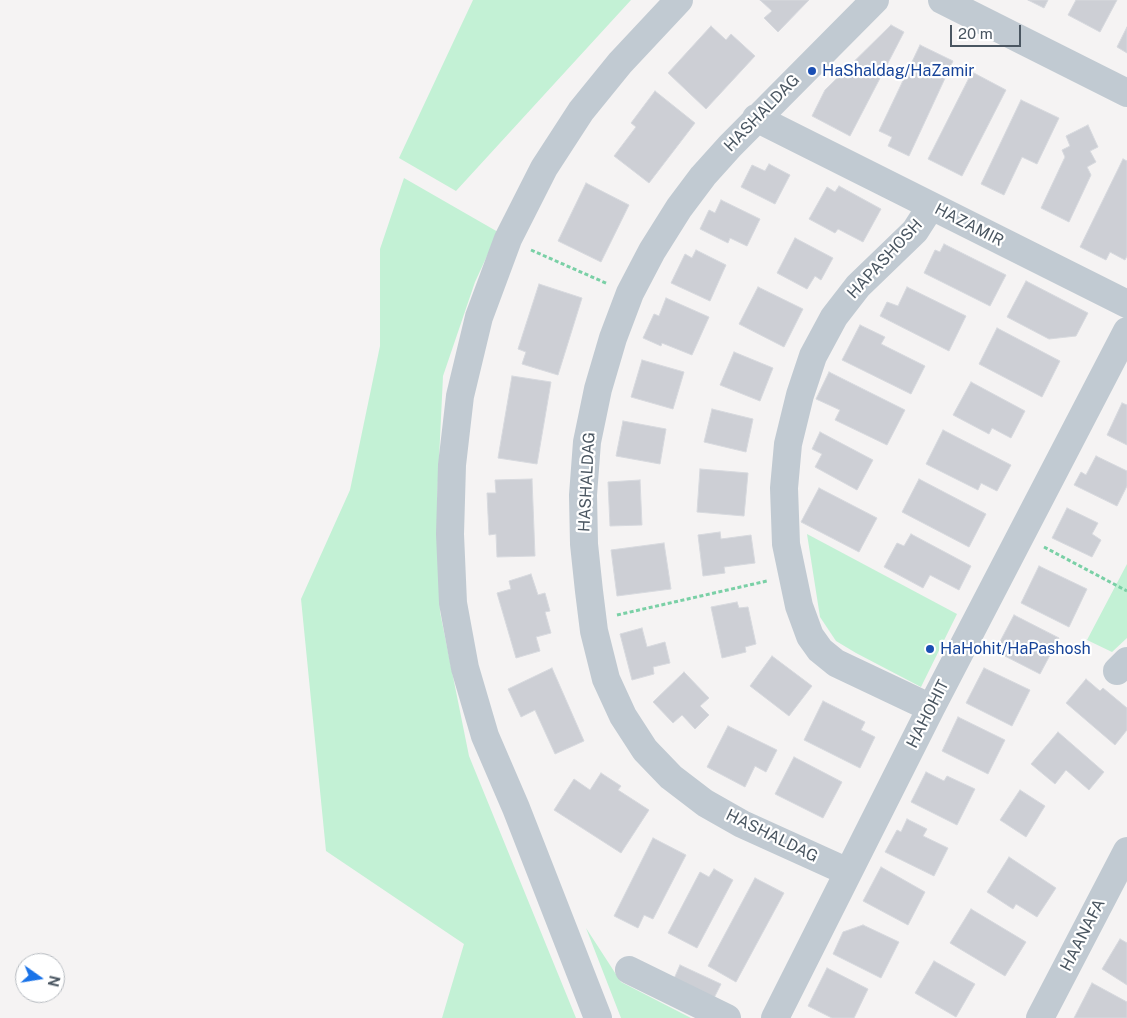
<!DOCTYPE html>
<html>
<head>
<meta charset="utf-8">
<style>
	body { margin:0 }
	#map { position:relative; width:1127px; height:1018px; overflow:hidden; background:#f5f3f3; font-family:"Public Sans",sans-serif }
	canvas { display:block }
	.north { position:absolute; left:15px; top:953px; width:50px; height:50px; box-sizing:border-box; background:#fff; border:1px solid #b7bbc0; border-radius:50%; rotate:103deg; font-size:14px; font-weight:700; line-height:20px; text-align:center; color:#4a5661 }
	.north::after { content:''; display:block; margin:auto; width:18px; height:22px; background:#1a73e8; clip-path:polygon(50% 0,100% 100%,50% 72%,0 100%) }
	.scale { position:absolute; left:950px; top:25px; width:71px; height:22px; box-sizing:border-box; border:2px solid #4a5661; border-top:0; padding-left:6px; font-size:15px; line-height:18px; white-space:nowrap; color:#4a5661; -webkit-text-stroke:4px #fff; paint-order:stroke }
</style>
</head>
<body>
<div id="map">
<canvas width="1127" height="1018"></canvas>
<div class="north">N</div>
<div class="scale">20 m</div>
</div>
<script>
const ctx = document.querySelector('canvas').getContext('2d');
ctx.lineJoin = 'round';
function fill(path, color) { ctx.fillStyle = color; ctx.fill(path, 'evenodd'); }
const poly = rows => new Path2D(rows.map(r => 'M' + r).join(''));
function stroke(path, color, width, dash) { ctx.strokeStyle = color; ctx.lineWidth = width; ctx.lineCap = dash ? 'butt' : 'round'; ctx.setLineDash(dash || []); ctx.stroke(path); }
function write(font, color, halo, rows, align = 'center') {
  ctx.font = font + ' "Public Sans",sans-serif'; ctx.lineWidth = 4.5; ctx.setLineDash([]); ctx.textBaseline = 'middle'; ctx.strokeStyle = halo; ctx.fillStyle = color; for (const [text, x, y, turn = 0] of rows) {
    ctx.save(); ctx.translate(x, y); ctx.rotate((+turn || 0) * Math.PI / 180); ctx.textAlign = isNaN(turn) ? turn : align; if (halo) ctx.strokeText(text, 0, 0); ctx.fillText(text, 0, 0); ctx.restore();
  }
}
const green = poly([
	[473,0,631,0,456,191,399,158],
	[404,178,498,232,475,282,443,376,437,501,440,612,469,756,576,1018,442,1018,464,944,326,851,301,599,350,490,380,346,380,249],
	[807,534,957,614,921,687,856,653,836,641,820,617],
	[1127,564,1127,638,1112,652,1087,640],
	[586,928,621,982,691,1018,621,1018]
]);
const building = poly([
	[760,0,809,0,778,32,764,18,772,11,760,0],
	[1028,0,1048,0,1044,8,1028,0],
	[1076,0,1117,0,1100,32,1068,15,1076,0],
	[891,25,904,32,850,136,812,116,825,90,891,25],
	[711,26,726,40,731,34,755,56,706,109,668,73,711,26],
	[1127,27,1127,53,1117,47,1127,27],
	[920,45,953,61,909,156,888,146,892,137,879,131,920,45],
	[972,72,1006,90,962,176,928,159,972,72],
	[655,91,695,123,649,183,614,156,636,127,631,123,655,91],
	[1021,100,1059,118,1037,164,1022,157,1004,195,981,184,1021,100],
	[1088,125,1098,147,1090,151,1096,162,1087,167,1091,175,1069,222,1041,208,1065,157,1062,150,1070,146,1066,136,1088,125],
	[1123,159,1127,161,1127,256,1125,260,1110,252,1106,260,1080,247,1123,159],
	[769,164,790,175,775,204,741,187,752,165,765,171,769,164],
	[586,183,629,205,601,262,558,241,586,183],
	[839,186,881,209,863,242,838,229,835,233,809,219,827,187,835,192,839,186],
	[721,200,760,219,747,246,730,238,728,243,700,229,709,210,715,213,721,200],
	[795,238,833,258,821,280,815,276,807,289,777,273,795,238],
	[944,244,1006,275,990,306,924,273,935,250,940,252,944,244],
	[696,250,726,265,710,301,671,283,685,254,692,258,696,250],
	[1026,281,1088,313,1076,336,1049,339,1007,317,1026,281],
	[539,284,582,298,558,375,522,364,526,352,518,349,539,284],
	[758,287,803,309,784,347,739,324,758,287],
	[907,287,966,316,949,351,880,316,887,302,898,306,907,287],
	[666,298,709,317,692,355,662,343,661,346,643,338,654,314,659,316,666,298],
	[860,325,885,337,881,344,925,366,911,394,842,360,860,325],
	[997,328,1060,361,1042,397,979,364,997,328],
	[734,352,773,368,760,401,720,385,734,352],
	[642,360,684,372,673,409,631,397,642,360],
	[829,372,905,410,887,445,835,420,840,410,816,399,829,372],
	[512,376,551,382,537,464,498,458,512,376],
	[971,382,1025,411,1011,438,992,428,989,434,953,415,971,382],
	[1122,403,1127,405,1127,445,1107,435,1122,403],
	[712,409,753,419,746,452,704,442,712,409],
	[623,421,666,429,660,464,616,456,623,421],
	[943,430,1011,465,997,491,981,483,978,490,926,464,943,430],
	[820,432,873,460,857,490,815,467,822,454,812,449,820,432],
	[1096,456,1127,471,1127,486,1117,506,1074,485,1081,472,1086,475,1096,456],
	[700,469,748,473,744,516,697,512,700,469],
	[532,479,535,556,497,557,496,534,489,535,487,493,496,493,495,480,532,479],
	[919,479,986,514,969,547,902,512,919,479],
	[640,480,642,525,610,526,608,482,640,480],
	[819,488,877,518,859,552,801,522,819,488],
	[1067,508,1098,523,1092,534,1101,540,1092,557,1052,538,1067,508],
	[720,532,721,539,751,535,755,563,724,567,725,573,703,576,698,535,720,532],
	[911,534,971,566,959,590,930,575,923,588,884,567,897,543,904,546,911,534],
	[664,543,671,589,617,596,611,550,664,543],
	[1039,566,1087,589,1069,627,1021,603,1039,566],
	[531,574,538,595,545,593,550,611,545,612,551,633,536,637,540,651,516,658,497,593,511,589,509,581,531,574],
	[737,602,739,608,748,607,756,644,745,647,746,652,722,658,711,607,737,602],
	[1014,615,1059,638,1040,674,995,651,1014,615],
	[642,628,647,647,665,642,670,663,653,667,654,674,632,680,620,634,642,628],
	[772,656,812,686,789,716,750,686,772,656],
	[552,668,584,741,555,754,535,710,521,717,508,689,552,668],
	[984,668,1030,690,1012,726,966,703,984,668],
	[684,672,709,698,700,706,709,715,695,729,682,715,673,723,653,702,684,672],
	[1086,679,1100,691,1103,688,1127,708,1127,730,1115,745,1066,703,1086,679],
	[823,701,865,722,861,730,875,737,860,768,804,740,823,701],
	[958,717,1005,740,988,774,942,751,958,717],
	[728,726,777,750,766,772,755,766,745,787,707,767,728,726],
	[1058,732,1104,772,1089,790,1066,770,1055,784,1031,764,1058,732],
	[794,757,842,782,823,818,775,794,794,757],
	[926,772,944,781,947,776,975,789,957,825,911,802,926,772],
	[601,773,621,786,618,790,649,810,621,853,554,810,574,779,590,790,601,773],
	[1020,790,1045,806,1026,837,1000,820,1020,790],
	[907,819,927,829,923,836,948,848,934,876,885,852,897,830,901,832,907,819],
	[653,838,686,855,653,919,644,915,638,928,614,916,653,838],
	[1009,857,1056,888,1037,917,1016,904,1013,909,987,892,1009,857],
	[881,867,925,892,908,925,863,901,881,867],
	[714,869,733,880,697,948,668,933,700,872,709,877,714,869],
	[755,878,784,893,736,982,708,966,755,878],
	[971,909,1026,942,1005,976,950,943,971,909],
	[863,925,899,942,881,978,833,954,843,932,863,925],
	[1120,939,1127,943,1127,985,1102,969,1120,939],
	[934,961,975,984,956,1017,915,993,934,961],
	[680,965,721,984,713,1000,673,981,680,965],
	[827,968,868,989,854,1018,832,1018,808,1006,827,968],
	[1092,983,1127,1002,1127,1018,1074,1018,1092,983]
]);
const path = poly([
	[531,250,608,284],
	[1044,547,1127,591],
	[617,615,767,581]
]);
const minor = poly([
	[942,0,1127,93],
	[756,118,1127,304],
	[1117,671,1127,661],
	[931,708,836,663,820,650,810,636,799,606,786,544,784,488,788,444,800,395,813,356,834,317,858,286,915,231,931,206],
	[848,872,742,824,705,803,671,777,645,750,623,716,606,679,594,631,589,591,584,544,583,495,587,442,598,389,613,338,630,293,652,251,679,208,703,176,730,146,875,0],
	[629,970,727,1018],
	[598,1018,516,808,485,736,465,668,453,603,450,534,452,465,460,396,479,317,508,239,544,168,581,111,620,63,679,0],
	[775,1018,931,708,1127,331],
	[1040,1018,1127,851]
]);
const markers = [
	[812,71,5,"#1a4fb4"],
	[930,649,5,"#1a4fb4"]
];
const transitNames = [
	["HaShaldag/HaZamir",822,71],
	["HaHohit/HaPashosh",940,649]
];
const streetNames = [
	["HASHALDAG",762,113,-46],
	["HAZAMIR",969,225,27],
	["HAPASHOSH",885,259,-47],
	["HASHALDAG",587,482,-87],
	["HAHOHIT",928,714,-63],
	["HASHALDAG",772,836,26],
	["HAANAFA",1083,935,-63]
];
fill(green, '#c3f1d5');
fill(building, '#cdcfd5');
stroke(building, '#d7d9de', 1);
stroke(path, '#7ad0a6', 3, [4, 2.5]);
stroke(minor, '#c1cad2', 28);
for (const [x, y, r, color] of markers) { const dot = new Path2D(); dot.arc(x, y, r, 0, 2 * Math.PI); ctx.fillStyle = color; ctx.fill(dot); stroke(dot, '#fff', 2); }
write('16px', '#164399', '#fff', transitNames, 'left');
write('16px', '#4a5661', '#fff', streetNames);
</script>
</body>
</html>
